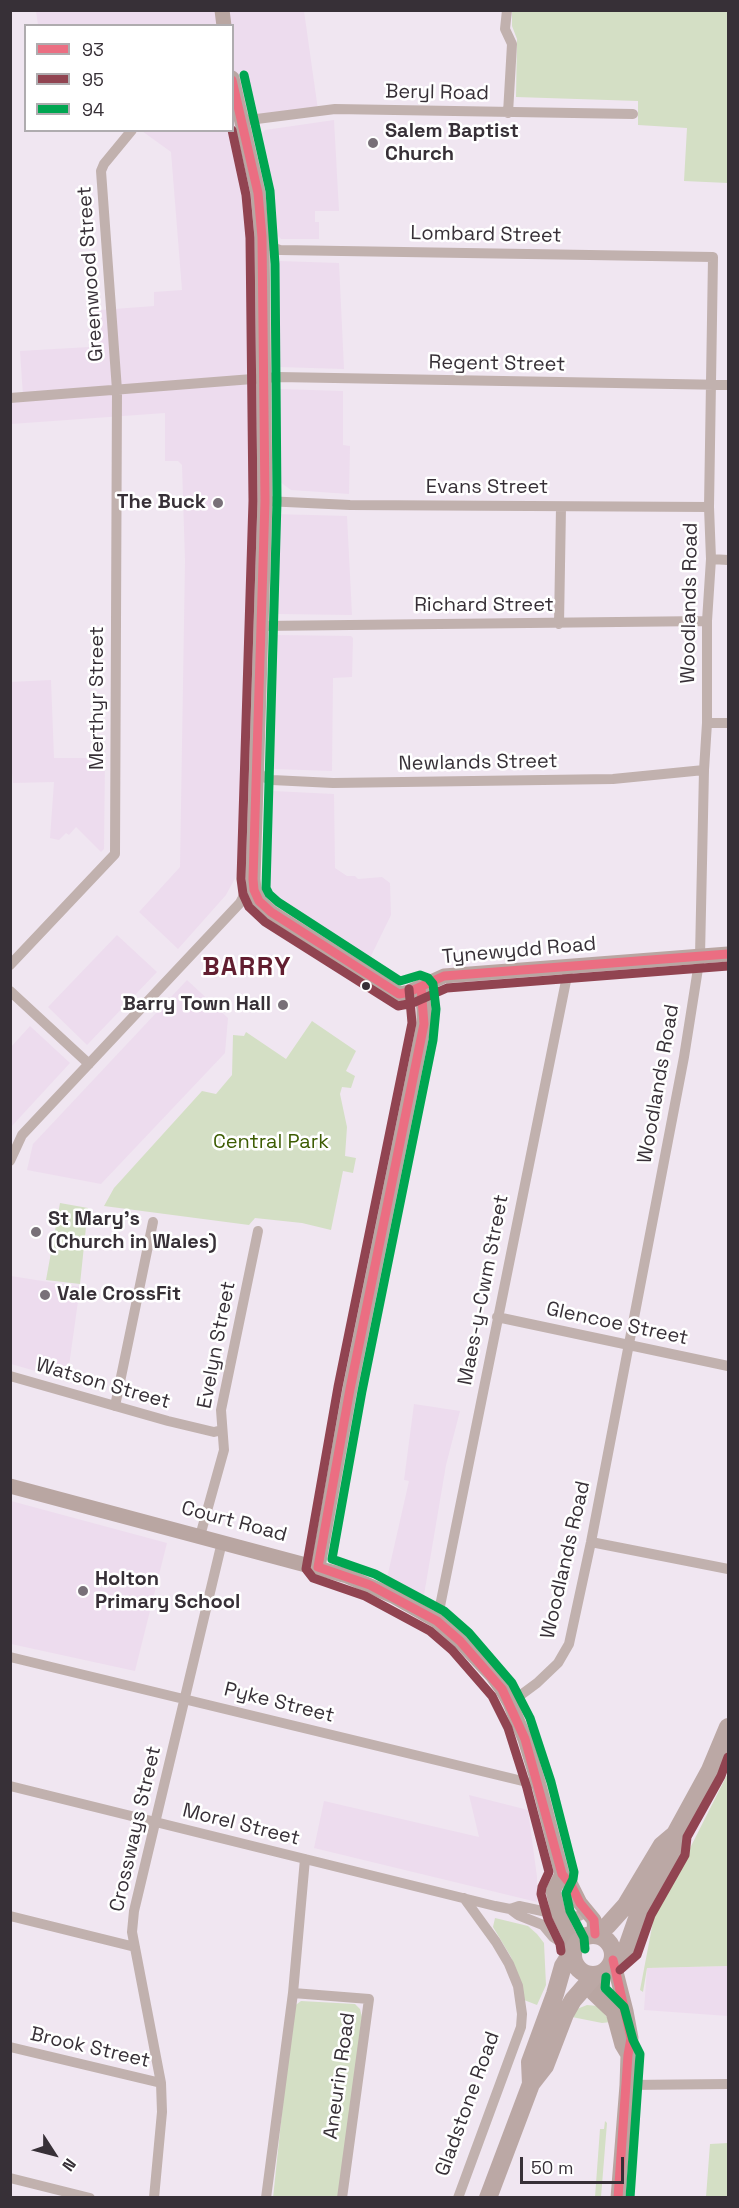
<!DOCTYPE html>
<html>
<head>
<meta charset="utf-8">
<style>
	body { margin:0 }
	#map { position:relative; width:739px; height:2208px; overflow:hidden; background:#f0e6f1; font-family:"Space Grotesk",sans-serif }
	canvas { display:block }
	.frame { position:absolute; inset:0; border:12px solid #373037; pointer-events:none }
	.legend { position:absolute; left:24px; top:24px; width:210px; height:108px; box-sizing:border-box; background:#fff; border:2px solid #afacaf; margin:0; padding:8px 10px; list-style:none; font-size:18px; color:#373037 }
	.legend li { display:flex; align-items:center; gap:12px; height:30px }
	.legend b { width:30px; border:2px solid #afacaf }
	.north { position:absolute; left:24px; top:2124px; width:60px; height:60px; -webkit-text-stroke:4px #fff; paint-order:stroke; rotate:126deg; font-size:16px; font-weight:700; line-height:24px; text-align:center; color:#373037 }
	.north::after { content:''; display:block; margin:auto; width:21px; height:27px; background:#373037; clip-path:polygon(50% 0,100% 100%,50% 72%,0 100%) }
	.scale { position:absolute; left:520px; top:2157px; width:104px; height:27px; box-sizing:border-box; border:3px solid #373037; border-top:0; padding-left:8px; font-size:18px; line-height:21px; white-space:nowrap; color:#373037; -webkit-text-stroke:4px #fff; paint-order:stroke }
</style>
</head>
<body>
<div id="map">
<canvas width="739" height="2208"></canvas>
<div class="frame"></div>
<ul class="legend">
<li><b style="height:8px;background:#eb6e82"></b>93</li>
<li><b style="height:8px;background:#914451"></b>95</li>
<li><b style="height:8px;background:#00a651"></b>94</li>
</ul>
<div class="north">N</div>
<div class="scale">50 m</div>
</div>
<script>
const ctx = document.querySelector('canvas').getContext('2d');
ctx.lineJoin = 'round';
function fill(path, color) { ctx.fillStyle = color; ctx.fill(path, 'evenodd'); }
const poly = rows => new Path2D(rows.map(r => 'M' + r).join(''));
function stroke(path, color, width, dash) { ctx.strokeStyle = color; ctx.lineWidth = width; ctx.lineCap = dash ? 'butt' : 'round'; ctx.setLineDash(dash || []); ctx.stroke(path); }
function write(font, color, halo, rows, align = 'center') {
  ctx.font = font + ' "Space Grotesk",sans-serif'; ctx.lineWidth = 5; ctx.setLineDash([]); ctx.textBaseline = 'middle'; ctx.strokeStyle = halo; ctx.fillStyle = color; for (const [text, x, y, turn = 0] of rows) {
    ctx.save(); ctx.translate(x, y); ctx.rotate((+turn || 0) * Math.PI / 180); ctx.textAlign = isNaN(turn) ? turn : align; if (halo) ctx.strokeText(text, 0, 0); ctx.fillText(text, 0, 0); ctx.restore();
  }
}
const built = poly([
	[36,11,304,11,318,110,242,121,258,193,265,424,248,425,250,435,242,858,239,871,226,895,178,949,139,912,180,867,185,561,182,465,178,461,165,461,165,413,11,424,11,398,23,396,20,351,89,347,88,311,154,306,154,292,182,290,171,152,142,131,232,130,232,26,38,25],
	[334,120,339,211,315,211,315,222,319,222,319,239,281,239,276,234,262,134,265,130],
	[279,261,339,263,344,369,278,367,275,364,276,264],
	[279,389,343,391,343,445,350,446,349,494,291,490,276,479,275,393],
	[274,514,347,516,352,615,277,614,272,609],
	[277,635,351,636,353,638,352,677,333,678,332,771,274,769,271,766,273,638],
	[51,680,54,758,105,758,104,849,101,852,76,827,69,835,66,833,59,840,50,838,54,782,13,783,10,752,10,682],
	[273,791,334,794,335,868,347,876,355,876,358,879,382,877,390,883,391,915,370,958,270,891,270,794],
	[117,935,157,972,87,1045,48,1007],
	[187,980,228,1018,225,1053,101,1184,27,1170,33,1144],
	[30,1026,70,1063,11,1127,11,1047],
	[11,1276,80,1287,67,1380,11,1364],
	[414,1404,460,1411,446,1465,424,1595,387,1578,409,1481,404,1480],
	[11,1501,167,1543,135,1671,11,1644],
	[469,1795,528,1810,537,1877,537,1902,314,1848,324,1801,479,1837],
	[728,1966,728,2016,644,2010,647,1968]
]);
const green = poly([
	[512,11,728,11,728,183,684,181,687,128,638,125,638,101,516,97,517,39,512,26],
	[312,1021,356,1051,346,1071,355,1076,351,1088,342,1087,340,1094,347,1127,345,1156,356,1158,353,1173,343,1171,331,1230,302,1223,255,1218,249,1225,104,1206,114,1188,202,1091,216,1094,232,1075,233,1035,244,1036,246,1032,286,1059],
	[60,1203,88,1208,80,1284,46,1280],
	[728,1773,728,1966,647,1968,643,1992,640,1990,656,1906,665,1886,684,1854,688,1852],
	[495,1918,528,1926,537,1934,544,1943,546,1985,537,2005,524,2000,511,1957,493,1927],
	[301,2001,355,2004,360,2009,362,2017,339,2197,273,2198,293,2007],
	[587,2005,598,2006,611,2022,602,2023,572,2017,577,2009],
	[605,2121,607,2123,601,2197,595,2197,600,2129,604,2129],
	[728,2143,728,2197,706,2197,710,2144]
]);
const street = poly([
	[507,10,505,29,512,44,508,113],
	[241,121,335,109,633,114],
	[262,237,274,248,280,250,713,257,709,507,711,559,707,621,707,723,704,770,700,956,684,1057,591,1542,569,1644,558,1663,537,1683,510,1703],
	[10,398,278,377,728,385],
	[265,501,350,505,709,507],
	[711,559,728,560],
	[559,624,561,507],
	[261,626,707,621],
	[707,723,728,723],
	[256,769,263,777,272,780,333,783,613,779,704,770],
	[10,965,115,854,117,390,101,171,104,164,132,130],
	[10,991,89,1064],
	[10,1161,22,1135,240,903,253,879],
	[497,1317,728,1366],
	[10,1376,168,1421,214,1432,222,1430],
	[115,1406,153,1222],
	[200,1536,224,1450,221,1410,258,1231],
	[591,1542,728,1569],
	[437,1621,569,966],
	[10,1657,539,1785],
	[10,1786,495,1906,510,1909,519,1906,570,1917,579,1916,587,1912],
	[510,1909,518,1915,543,1925,553,1937,573,1950],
	[10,1916,135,1947],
	[293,1993,369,1999,342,2198],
	[10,2047,161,2083],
	[627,2085,728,2084],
	[10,2178,90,2198],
	[154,2198,162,2112,161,2083,132,1932,134,1911,222,1542],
	[266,2198,293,1993,305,1859],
	[458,2198,521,2027,522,2014,518,1986,509,1964,496,1942,464,1898]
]);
const secondary = poly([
	[222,10,224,26],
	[232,78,258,193,262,237,265,501,253,879,254,890,259,901,271,912,399,994,409,992,444,976,728,954],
	[10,1486,347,1576,393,1596,437,1621,460,1641,492,1675,502,1689,510,1703,525,1739,539,1785,562,1874,571,1885,580,1903,594,1920,595,1934],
	[318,1567,350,1389,424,1024,424,1009,421,987],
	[562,1874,553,1891,559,1915,572,1941,573,1950],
	[613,1960,626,2011,631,2038,628,2055,627,2085,618,2198],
	[594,1976,593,1993,613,2012,622,2045,628,2055]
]);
const primary = poly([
	[595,1934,608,1925,626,1905,662,1845,675,1834],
	'573 1955a20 20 0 1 1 40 0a20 20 0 1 1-40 0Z',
	[613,1960,626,1950,640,1910,674,1850,675,1834,710,1770,728,1727],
	[531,2084,530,2062,555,1994,563,1966,573,1950],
	[488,2198,531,2084,545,2066,565,2014,573,2000,594,1976]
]);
const bus1 = poly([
	[232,80,258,193,262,237,265,501,253,879,254,890,259,901,271,912,399,994,409,992,444,976,728,954],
	[421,987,424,1024,350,1389,318,1567,370,1585,437,1621,460,1641,502,1689,525,1739,562,1874,571,1885,580,1903,594,1920,595,1934],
	[613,1960,631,2038,628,2055,618,2198]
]);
const bus2 = poly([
	[232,130,246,195,250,238,253,501,241,879,243,894,249,907,265,922,398,1006,413,1003,447,988,728,966],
	[409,989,412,1023,338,1387,306,1569,313,1578,365,1596,430,1631,452,1650,492,1696,508,1728,527,1788,549,1872,542,1887,541,1894,548,1919,560,1944,561,1951],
	[620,1970,637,1955,651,1915,685,1855,687,1837,721,1776,728,1757]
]);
const bus3 = poly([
	[244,75,270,191,275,264,277,501,266,888,269,894,278,902,400,981,420,975,428,978,433,984,436,1009,433,1040,362,1391,332,1559,375,1574,444,1611,469,1633,512,1683,530,1718,551,1782,574,1872,573,1879,566,1893,570,1911,584,1938,585,1949],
	[606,1977,605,1988,624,2007,633,2040,640,2054,630,2198]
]);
const markers = [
	[373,143,6,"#787078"],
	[218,503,6,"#787078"],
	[366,986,5,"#373037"],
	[283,1005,6,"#787078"],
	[36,1232,6,"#787078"],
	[45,1295,6,"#787078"],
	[83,1591,6,"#787078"]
];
const streetNames = [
	["Beryl Road",437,93,1],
	["Lombard Street",486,235,1],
	["Greenwood Street",91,274,-94],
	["Regent Street",497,364,1],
	["Evans Street",487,488],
	["Woodlands Road",690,603,-89],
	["Richard Street",484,606],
	["Merthyr Street",98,698,-90],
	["Newlands Street",478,763,-1],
	["Tynewydd Road",519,951,-5],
	["Woodlands Road",659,1084,-80],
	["Maes-y-Cwm Street",484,1290,-79],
	["Glencoe Street",617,1324,12],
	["Evelyn Street",217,1345,-79],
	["Watson Street",103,1384,16],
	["Court Road",234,1522,15],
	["Woodlands Road",566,1560,-77],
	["Pyke Street",279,1703,14],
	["Morel Street",241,1825,14],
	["Crossways Street",136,1829,-77],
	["Brook Street",90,2048,13],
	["Aneurin Road",340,2076,-82],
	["Gladstone Road",468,2104,-70]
];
const poiNames = [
	["Salem Baptist",385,132],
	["Church",385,155],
	["The Buck",206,503,"right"],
	["Barry Town Hall",271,1005,"right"],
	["St Mary's",48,1220],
	["(Church in Wales)",48,1243],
	["Vale CrossFit",57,1295],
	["Holton",95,1580],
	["Primary School",95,1603]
];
const parkNames = [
	["Central Park",271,1143]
];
const districtNames = [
	["BARRY",247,968]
];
fill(built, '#eddcee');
fill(green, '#d4dfc5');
stroke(street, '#c1b1ae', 10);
stroke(secondary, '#b9a6a2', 15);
stroke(primary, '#bba8a5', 18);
stroke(bus1, '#eb6e82', 9);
stroke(bus2, '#914451', 9);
stroke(bus3, '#00a651', 9);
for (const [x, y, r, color] of markers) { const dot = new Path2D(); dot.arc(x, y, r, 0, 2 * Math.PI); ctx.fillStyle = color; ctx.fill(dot); stroke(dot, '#fff', 2); }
write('20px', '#373037', '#fff', streetNames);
write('bold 20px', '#373037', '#fff', poiNames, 'left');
write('20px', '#3c5c02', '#fff', parkNames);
ctx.letterSpacing = '1.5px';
write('bold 26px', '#621e30', '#fff', districtNames);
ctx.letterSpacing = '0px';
</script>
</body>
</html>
